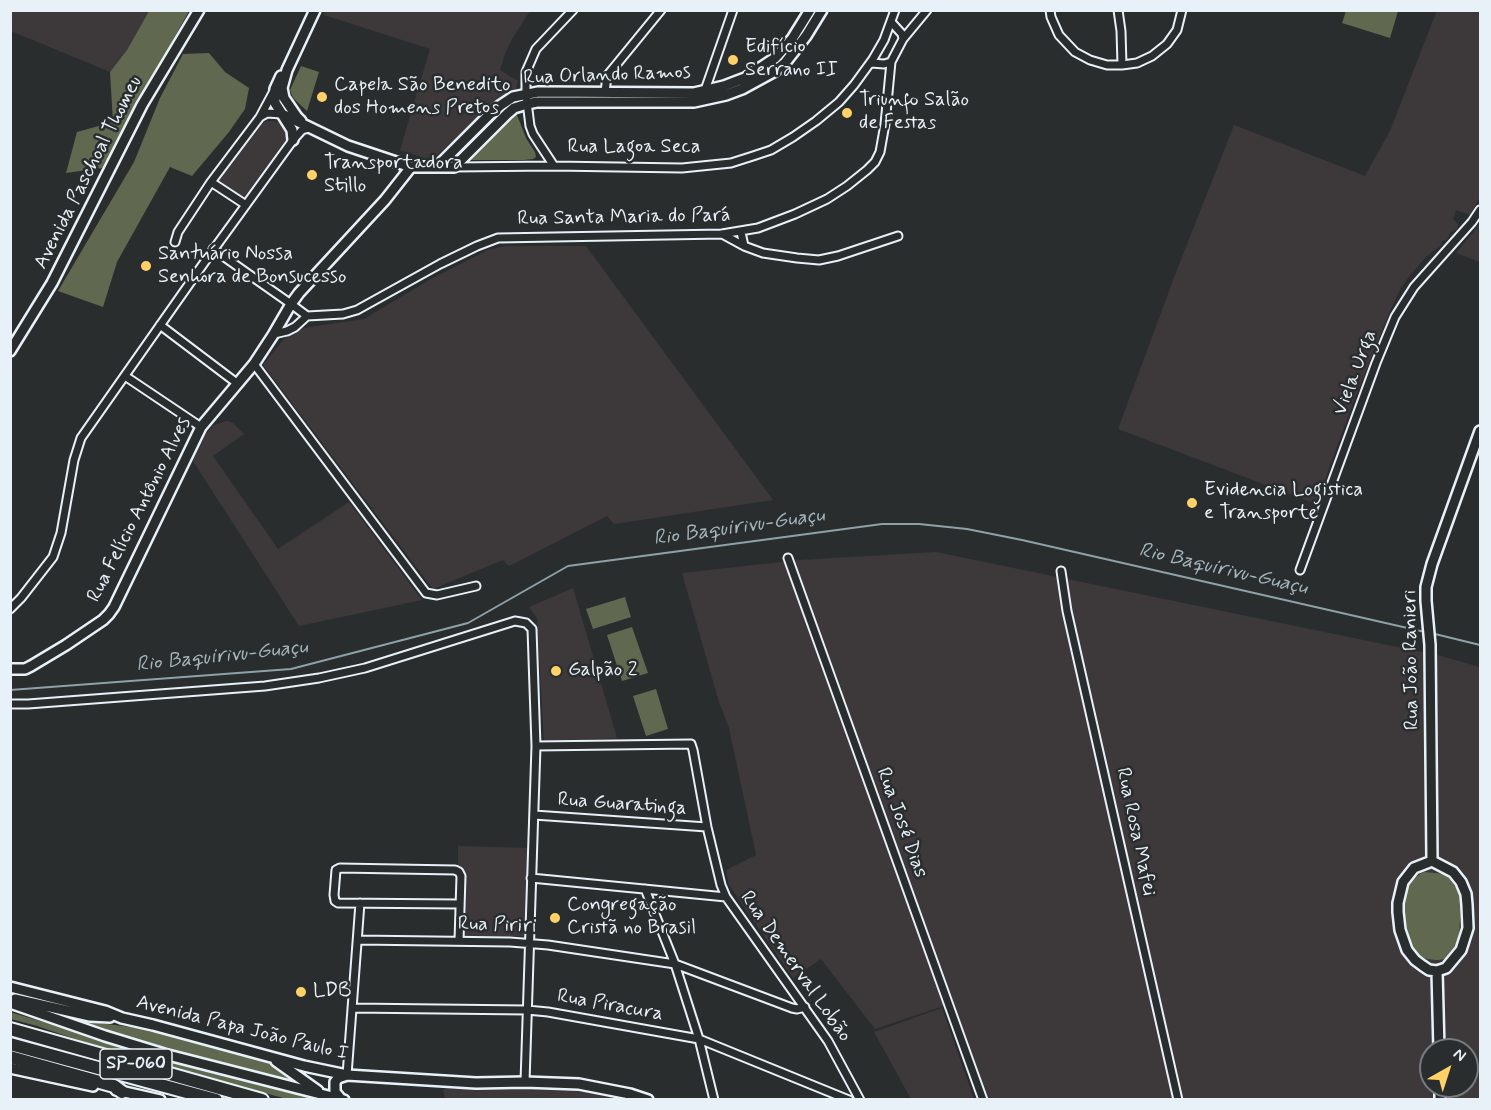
<!DOCTYPE html>
<html>
<head>
<meta charset="utf-8">
<style>
	body { margin:0 }
	#map { position:relative; width:1491px; height:1110px; overflow:hidden; background:#2a2d2e; font-family:Mynerve,sans-serif }
	canvas { display:block }
	.frame { position:absolute; inset:0; border:12px solid #e8f1f8; pointer-events:none }
	.north { position:absolute; left:1419px; top:1038px; width:60px; height:60px; box-sizing:border-box; background:#2a2d2e; border:2px solid #767b7f; border-radius:50%; rotate:39deg; font-size:16px; font-weight:700; line-height:24px; text-align:center; color:#e8f1f8 }
	.north::after { content:''; display:block; margin:auto; width:21px; height:27px; background:#ffd166; clip-path:polygon(50% 0,100% 100%,50% 72%,0 100%) }
</style>
</head>
<body>
<div id="map">
<canvas width="1491" height="1110"></canvas>
<div class="frame"></div>
<div class="north">N</div>
</div>
<script>
const ctx = document.querySelector('canvas').getContext('2d');
ctx.lineJoin = 'round';
function fill(path, color) { ctx.fillStyle = color; ctx.fill(path, 'evenodd'); }
const poly = rows => new Path2D(rows.map(r => 'M' + r).join(''));
function stroke(path, color, width, dash) { ctx.strokeStyle = color; ctx.lineWidth = width; ctx.lineCap = dash ? 'butt' : 'round'; ctx.setLineDash(dash || []); ctx.stroke(path); }
function write(font, color, halo, rows, align = 'center') {
  ctx.font = font + ' Mynerve,sans-serif'; ctx.lineWidth = 5; ctx.setLineDash([]); ctx.textBaseline = 'middle'; ctx.strokeStyle = halo; ctx.fillStyle = color; for (const [text, x, y, turn = 0] of rows) {
    ctx.save(); ctx.translate(x, y); ctx.rotate((+turn || 0) * Math.PI / 180); ctx.textAlign = isNaN(turn) ? turn : align; if (halo) ctx.strokeText(text, 0, 0); ctx.fillText(text, 0, 0); ctx.restore();
  }
}
const built = poly([
	[325,10,530,11,512,39,505,54,500,70,518,81,516,90,484,113,435,157,425,158,400,150,430,49,324,15],
	[1437,10,1480,11,1480,197,1470,215,1456,210,1453,219,1458,224,1457,229,1450,233,1447,240,1442,241,1441,245,1427,256,1411,274,1401,288,1390,311,1353,403,1316,504,1118,429,1175,275,1234,125,1365,176,1390,131],
	[10,11,149,11,127,50,110,72,11,31],
	[271,121,278,122,284,128,287,134,285,141,246,195,242,197,220,181,219,179,264,122],
	[1480,224,1480,262,1456,253],
	[506,246,586,246,773,500,614,524,607,516,509,566,503,560,433,589,263,365,284,339,297,330,310,327,364,319,431,279,488,250],
	[227,421,233,423,244,434,213,456,278,549,349,502,422,600,299,626,193,461,206,434,210,429,214,425],
	[936,552,1441,656,1480,667,1480,1099,987,1099,952,1003,875,1029,821,959,793,978,729,885,726,870,756,855,729,728,719,702,682,573,800,560],
	[1431,1050,1467,1050,1467,1086,1431,1086],
	[573,588,617,738,544,742,537,618,529,607],
	[458,846,527,848,528,855,525,936,465,936,465,871,458,866],
	[942,1008,974,1099,911,1099,874,1032],
	[443,1089,576,1089,619,1099,445,1099]
]);
const green = poly([
	[149,11,189,11,102,168,66,173,77,132,113,122,110,72,127,50],
	[1346,11,1346,10,1398,11,1390,38,1342,23],
	[209,53,225,72,249,88,245,109,229,132,192,176,170,167,117,262,103,307,58,291,134,162,160,98,183,54],
	[301,66,319,72,307,111,293,98,290,90],
	[517,115,526,138,535,152,536,157,533,159,523,160,469,160,482,144,500,125,511,117],
	[625,597,631,617,593,629,586,609],
	[632,627,648,673,622,681,607,635],
	[656,689,668,729,646,736,633,696],
	[1424,872,1444,874,1450,879,1457,889,1461,899,1459,940,1454,952,1445,959,1437,960,1427,959,1420,956,1411,948,1407,938,1403,908,1406,892,1409,883,1420,874],
	[10,1012,186,1065,295,1092,321,1099,287,1099,116,1053,37,1026,11,1019],
	[68,1019,146,1029,266,1061,293,1082,149,1044]
]);
const stream = poly([
	[1431,633,1480,645],
	[10,690,291,669,468,623,568,566,882,524,919,524,967,529,1022,540,1425,632]
]);
const street = poly([
	[1050,10,1051,17,1059,35,1075,52,1090,60,1107,65,1122,65,1137,63,1152,56,1167,44,1177,30,1182,10],
	[1118,10,1121,31,1122,65],
	[903,39,927,10],
	[871,63,884,64,891,62,903,39,902,34,892,23],
	[605,92,607,76,661,10],
	[704,93,733,10],
	[260,117,267,113,282,114],
	[554,166,533,134,530,126,526,94,526,72,536,49,573,10],
	[454,167,554,166,682,168,731,163,753,156,771,150,793,137,816,121,839,102,854,85,873,59,884,40,895,10],
	[211,182,246,205],
	[722,234,744,246,741,232],
	[175,242,178,232,211,182,260,117,275,89],
	[744,246,763,253,797,258,819,260,838,256,898,236],
	[213,249,291,304,307,316],
	[160,325,238,384],
	[274,334,287,331,295,327,307,316,343,314,357,310,440,264,477,246,498,238,722,234,758,228,795,214,827,199,847,186,867,170,875,162,880,152,885,124,891,62],
	[254,364,426,593,437,595,476,586],
	[125,376,201,427],
	[788,558,983,1100],
	[1300,570,1376,363,1395,317,1414,287,1472,222,1480,210],
	[1061,571,1067,611,1178,1100],
	[10,609,21,598,53,557,61,533,74,460,81,438,206,260,293,140,302,130,309,128],
	[10,704,28,704,265,686,319,678,365,668,515,621,526,623,532,629,536,746,525,1082],
	[536,746,691,744,693,750,707,827,721,885,726,897,828,1041,860,1100],
	[534,815,707,827],
	[531,878,726,897],
	[645,889,675,964,699,1039,714,1100],
	[358,940,510,942,548,945,675,964,792,1008,797,1009,805,1007],
	[459,941,461,876,459,872,455,870,340,868,336,870,334,895,335,901,338,903,459,904],
	[352,1008,527,1010,548,1012,699,1039,849,1100],
	[347,1075,360,903]
]);
const secondary = poly([
	[281,76,275,89,275,103,292,130,293,140],
	[282,114,348,146,411,167,454,167,507,114,514,108,527,104,537,102,694,102,726,95,742,89,775,71,785,63,806,36,822,10],
	[301,121,297,117,284,98,282,88,287,70,315,10],
	[437,167,489,115,501,105,513,97,538,92,694,93,724,86,737,81,745,78,775,58,792,39,810,10],
	[10,351,52,283,142,105,199,10],
	[10,669,25,669,31,666,66,645,103,620,109,614,114,607,201,427,254,364,273,335,291,304,299,293,385,200,411,167],
	[1432,861,1430,645,1426,601,1426,587,1432,564,1480,431],
	[1432,861,1453,872,1461,882,1466,894,1467,905,1468,928,1461,950,1446,968,1437,971,1429,970,1423,966,1415,960,1407,950,1400,930,1398,912,1398,903,1403,882,1414,868,1432,861],
	[1437,971,1439,1050],
	[10,987,105,1011,122,1018,153,1025,304,1066,347,1075,476,1083,525,1082,579,1084,630,1094,648,1100],
	[15,999,90,1016,110,1017],
	[10,1003,105,1036,164,1054,344,1100],
	[276,1061,318,1091],
	[10,1068,93,1086],
	[1440,1086,1440,1100],
	[116,1090,160,1100],
	[340,1098,335,1092,335,1082,338,1078,347,1075]
]);
const highway = poly([
	[10,1029,262,1100],
	[10,1044,216,1100],
	[10,1057,114,1086,122,1092]
]);
const markers = [
	[733,60,6,"#ffd166"],
	[322,97,6,"#ffd166"],
	[847,113,6,"#ffd166"],
	[312,175,6,"#ffd166"],
	[146,266,6,"#ffd166"],
	[1192,503,6,"#ffd166"],
	[556,671,6,"#ffd166"],
	[555,918,6,"#ffd166"],
	[301,992,6,"#ffd166"]
];
const shields = [
	[136,1064,72]
];
const shieldNames = [
	["SP-060",136,1064]
];
const poiNames = [
	["Edifício",745,48],
	["Serrano II",745,71],
	["Capela São Benedito",334,86],
	["dos Homens Pretos",334,109],
	["Triunfo Salão",859,101],
	["de Festas",859,124],
	["Transportadora",324,164],
	["Stillo",324,187],
	["Santuário Nossa",158,255],
	["Senhora de Bonsucesso",158,278],
	["Evidencia Logistica",1204,491],
	["e Transporte",1204,514],
	["Galpão 2",568,671],
	["Congregação",567,906],
	["Cristã no Brasil",567,929],
	["LDB",313,992]
];
const streetNames = [
	["Rua Orlando Ramos",607,76,-2],
	["Rua Lagoa Seca",634,148],
	["Avenida Paschoal Thomeu",89,173,-63],
	["Rua Santa Maria do Pará",624,218,-1],
	["Viela Urga",1356,373,-69],
	["Rua Felício Antônio Alves",140,510,-63],
	["Rua João Ranieri",1412,660,-91],
	["Rua Guaratinga",622,805,4],
	["Rua José Dias",901,823,70],
	["Rua Rosa Mafei",1135,832,78],
	["Rua Piriri",497,926,2],
	["Rua Demerval Lobão",795,967,55],
	["Rua Piracura",610,1006,10],
	["Avenida Papa João Paulo I",242,1029,14]
];
const waterNames = [
	["Rio Baquirivu-Guaçu",739,528,-8],
	["Rio Baquirivu-Guaçu",1223,570,13],
	["Rio Baquirivu-Guaçu",222,657,-6]
];
fill(built, '#3d393a');
fill(green, '#606950');
stroke(stream, '#8da1a9', 2);
stroke(street, '#e8f1f8', 11);
stroke(secondary, '#e8f1f8', 14);
stroke(highway, '#e8f1f8', 16);
stroke(street, '#2a2d2e', 7);
stroke(secondary, '#2a2d2e', 9);
stroke(highway, '#2a2d2e', 12);
for (const [x, y, r, color] of markers) { const dot = new Path2D(); dot.arc(x, y, r, 0, 2 * Math.PI); ctx.fillStyle = color; ctx.fill(dot); stroke(dot, '#2a2d2e', 2); }
for (const [x, y, w] of shields) { const box = new Path2D(); box.roundRect(x - w / 2, y - 15, w, 30, 4.5); ctx.fillStyle = '#2a2d2e'; ctx.fill(box); stroke(box, '#e8f1f8', 1.5); }
write('bold 18px', '#e8f1f8', null, shieldNames);
write('20px', '#e8f1f8', '#2a2d2e', poiNames, 'left');
write('20px', '#e8f1f8', '#2a2d2e', streetNames);
write('italic 21px', '#a4b5bd', '#2a2d2e', waterNames);
</script>
</body>
</html>
